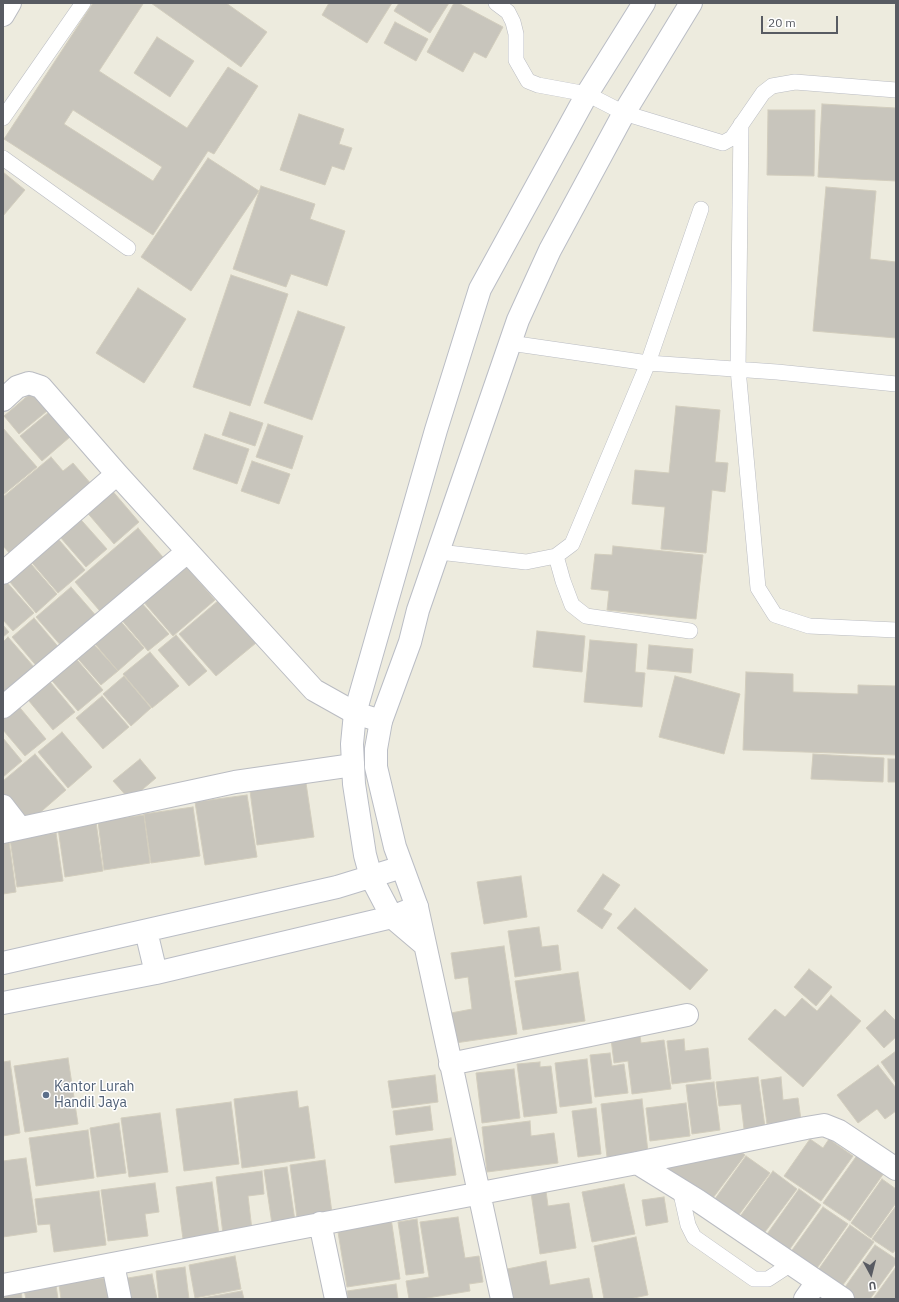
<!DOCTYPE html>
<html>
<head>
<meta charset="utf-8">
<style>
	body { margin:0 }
	#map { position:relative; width:899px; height:1302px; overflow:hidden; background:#edebde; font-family:"IBM Plex Sans",sans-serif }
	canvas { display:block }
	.frame { position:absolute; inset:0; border:4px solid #585b62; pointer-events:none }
	.north { position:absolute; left:851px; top:1254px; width:40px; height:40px; -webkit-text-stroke:3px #fff; paint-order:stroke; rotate:173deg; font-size:11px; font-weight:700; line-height:16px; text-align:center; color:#585b62 }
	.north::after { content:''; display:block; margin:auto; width:14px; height:18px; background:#585b62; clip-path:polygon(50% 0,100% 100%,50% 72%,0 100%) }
	.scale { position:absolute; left:761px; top:16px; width:77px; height:18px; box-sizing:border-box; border:2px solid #585b62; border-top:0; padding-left:5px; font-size:12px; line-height:14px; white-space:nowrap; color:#585b62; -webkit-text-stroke:3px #fff; paint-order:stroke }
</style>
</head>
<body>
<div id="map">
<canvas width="899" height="1302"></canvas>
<div class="frame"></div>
<div class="north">U</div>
<div class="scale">20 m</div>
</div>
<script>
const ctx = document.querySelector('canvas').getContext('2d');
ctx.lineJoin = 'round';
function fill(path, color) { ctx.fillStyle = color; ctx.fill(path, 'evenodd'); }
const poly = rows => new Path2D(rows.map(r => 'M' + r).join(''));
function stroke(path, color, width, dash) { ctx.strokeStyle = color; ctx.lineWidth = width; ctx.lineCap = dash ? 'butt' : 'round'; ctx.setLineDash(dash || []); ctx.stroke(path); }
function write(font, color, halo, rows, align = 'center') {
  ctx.font = font + ' "IBM Plex Sans",sans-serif'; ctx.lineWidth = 3; ctx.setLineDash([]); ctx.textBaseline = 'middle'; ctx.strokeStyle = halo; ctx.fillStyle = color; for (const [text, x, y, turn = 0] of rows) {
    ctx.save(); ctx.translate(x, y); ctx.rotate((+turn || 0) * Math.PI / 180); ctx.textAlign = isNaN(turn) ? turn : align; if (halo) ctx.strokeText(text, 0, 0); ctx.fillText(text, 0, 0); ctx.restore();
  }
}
const building = poly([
	[93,3,143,4,99,71,187,128,228,67,258,86,214,154,208,151,153,235,4,139,93,3],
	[73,110,162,167,153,181,64,124,73,110],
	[151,3,226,3,267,32,241,67,151,3],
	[329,3,392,3,367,43,322,15,329,3],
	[399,3,449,3,430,33,394,11,399,3],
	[454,3,458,3,503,27,486,58,474,52,463,72,427,52,454,3],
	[395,22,428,39,416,61,384,43,395,22],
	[157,37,194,61,170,97,134,73,157,37],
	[822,104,896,108,896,181,818,177,822,104],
	[768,110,815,110,814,176,767,175,768,110],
	[299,114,344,129,339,144,352,148,344,170,332,166,325,185,280,170,299,114],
	[208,158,259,191,191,291,141,257,208,158],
	[3,172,25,190,3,216,3,172],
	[261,186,315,204,310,219,345,231,327,286,291,274,286,287,233,269,261,186],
	[826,187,876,191,870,259,896,262,896,338,813,331,826,187],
	[231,275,288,294,250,406,193,387,231,275],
	[138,288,186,319,144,383,96,353,138,288],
	[298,311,345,327,312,420,264,403,298,311],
	[31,393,47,411,19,434,4,416,31,393],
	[676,406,720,410,715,462,728,463,725,492,712,490,706,553,661,549,665,507,632,504,635,470,669,473,676,406],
	[49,412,70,437,42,461,20,436,49,412],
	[230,412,263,423,255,446,222,435,230,412],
	[268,424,303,436,292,469,256,457,268,424],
	[3,428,37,467,3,495,3,428],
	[205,434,249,449,237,484,193,469,205,434],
	[51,457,63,471,73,463,92,485,11,555,3,546,3,497,51,457],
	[252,461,290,474,279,504,241,491,252,461],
	[110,488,139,522,114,544,85,510,110,488],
	[75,513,107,549,86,567,54,530,75,513],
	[138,528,168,563,105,617,75,582,138,528],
	[54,534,85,570,58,593,27,557,54,534],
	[613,546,703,555,696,619,607,610,609,591,591,589,595,554,612,555,613,546],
	[25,557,57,594,36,613,4,575,25,557],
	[184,564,215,600,173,636,142,600,184,564],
	[4,579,34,613,13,631,3,620,4,579],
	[71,587,98,618,63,648,36,617,71,587],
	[219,600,256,643,216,676,179,634,219,600],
	[140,601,169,634,148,651,120,618,140,601],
	[116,616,144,648,118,671,90,638,116,616],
	[34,618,61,650,39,669,12,637,34,618],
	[3,625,9,632,3,637,3,625],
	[537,631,585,636,582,672,533,667,537,631],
	[176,635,207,671,189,686,158,650,176,635],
	[8,637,34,667,3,702,3,642,8,637],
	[89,639,118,671,101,685,73,653,89,639],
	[590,640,637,644,635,672,645,673,642,707,584,702,590,640],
	[649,645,693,649,691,673,647,669,649,645],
	[150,652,179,686,152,708,123,674,150,652],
	[72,654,103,690,78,711,48,676,72,654],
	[746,672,793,674,793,692,858,694,858,685,896,686,896,755,743,750,746,672],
	[124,676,151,708,131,726,103,694,124,676],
	[675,676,740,694,724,754,659,737,675,676],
	[46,677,75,712,53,730,24,695,46,677],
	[102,696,129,727,103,749,76,718,102,696],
	[16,703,46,739,25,756,3,730,3,713,16,703],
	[62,732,92,767,68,788,38,752,62,732],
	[3,738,22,761,3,777,3,738],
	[35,754,66,790,28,823,3,794,3,781,35,754],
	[813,754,884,758,883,782,811,779,813,754],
	[140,759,156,778,130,800,113,781,140,759],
	[888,759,896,759,896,782,888,782,888,759],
	[306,783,314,837,257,845,250,791,306,783],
	[247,795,257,857,205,865,195,802,247,795],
	[193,807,200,856,151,863,144,814,193,807],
	[144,815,150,863,104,870,98,821,144,815],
	[96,822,103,871,65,877,58,828,96,822],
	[56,833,63,881,17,887,10,839,56,833],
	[9,841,16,892,3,894,3,842,9,841],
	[603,874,620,885,603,909,612,914,602,929,577,911,603,874],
	[521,876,527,917,484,924,477,882,521,876],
	[635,908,708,970,690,990,617,928,635,908],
	[539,927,542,947,558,945,561,970,515,977,508,931,539,927],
	[504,946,517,1034,455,1043,451,1013,472,1009,468,977,455,979,451,953,504,946],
	[809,969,832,987,816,1006,794,987,809,969],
	[578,972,585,1021,523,1030,515,981,578,972],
	[831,995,861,1021,803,1087,748,1039,775,1009,785,1017,802,998,817,1011,831,995],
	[885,1010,896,1021,896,1037,884,1048,866,1028,885,1010],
	[640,1035,641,1043,664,1040,671,1089,632,1094,628,1061,614,1063,611,1039,640,1035],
	[684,1039,685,1051,708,1048,711,1079,672,1084,667,1041,684,1039],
	[896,1051,896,1083,881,1062,896,1051],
	[610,1053,612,1066,624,1064,628,1093,595,1097,590,1055,610,1053],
	[68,1058,78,1124,25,1132,14,1066,68,1058],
	[587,1059,592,1103,560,1107,555,1063,587,1059],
	[10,1061,20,1133,3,1136,3,1062,10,1061],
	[540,1062,540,1067,551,1066,557,1113,524,1117,517,1064,540,1062],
	[878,1065,896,1088,896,1111,885,1119,877,1109,858,1123,837,1095,878,1065],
	[514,1069,520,1118,482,1123,476,1073,514,1069],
	[435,1075,438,1102,392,1108,388,1081,435,1075],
	[758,1077,765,1127,744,1129,741,1104,719,1106,716,1082,758,1077],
	[781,1077,783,1100,798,1098,801,1120,767,1124,761,1080,781,1077],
	[714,1082,720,1130,692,1134,686,1085,714,1082],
	[297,1091,299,1108,308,1106,315,1158,242,1168,234,1099,297,1091],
	[642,1099,648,1152,607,1157,601,1104,642,1099],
	[231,1102,239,1164,184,1171,176,1109,231,1102],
	[686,1103,690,1136,650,1141,646,1108,686,1103],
	[430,1106,433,1130,396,1135,393,1111,430,1106],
	[596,1108,601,1154,578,1157,572,1111,596,1108],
	[160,1113,168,1172,129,1177,121,1118,160,1113],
	[530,1121,531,1136,554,1133,558,1163,487,1172,482,1127,530,1121],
	[119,1123,126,1173,97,1177,90,1128,119,1123],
	[88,1130,94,1178,36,1186,29,1138,88,1130],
	[451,1138,456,1175,395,1183,390,1146,451,1138],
	[810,1139,823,1148,829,1139,853,1156,821,1201,784,1176,810,1139],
	[735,1147,745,1155,710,1202,666,1170,673,1161,735,1147],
	[858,1154,884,1173,850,1221,823,1203,858,1154],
	[746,1156,770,1173,735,1220,712,1203,746,1156],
	[26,1158,37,1232,3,1237,3,1161,26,1158],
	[325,1160,332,1213,297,1218,290,1165,325,1160],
	[287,1167,295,1221,272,1224,264,1170,287,1167],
	[262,1171,264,1194,248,1196,252,1230,223,1234,216,1177,262,1171],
	[773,1171,797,1189,762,1236,739,1218,773,1171],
	[882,1179,896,1189,896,1203,871,1238,851,1223,882,1179],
	[212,1182,219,1234,183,1239,176,1187,212,1182],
	[155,1183,159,1212,145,1214,148,1236,108,1241,101,1190,155,1183],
	[624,1184,635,1234,592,1242,582,1192,624,1184],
	[799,1189,821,1205,787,1253,765,1237,799,1189],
	[99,1191,106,1245,54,1252,50,1224,38,1225,35,1199,99,1191],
	[546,1191,548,1206,569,1203,576,1248,540,1254,531,1193,546,1191],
	[664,1197,668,1222,646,1226,642,1200,664,1197],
	[896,1206,896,1249,893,1253,872,1239,896,1206],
	[823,1207,848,1224,815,1271,790,1253,823,1207],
	[458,1217,465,1258,479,1256,483,1282,469,1284,470,1291,421,1299,409,1299,406,1281,429,1277,420,1222,458,1217],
	[391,1218,400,1279,347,1287,337,1226,391,1218],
	[417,1219,424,1273,406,1275,398,1222,417,1219],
	[850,1225,874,1242,840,1289,816,1273,850,1225],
	[636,1237,648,1295,629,1299,604,1299,594,1246,636,1237],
	[875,1245,896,1259,896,1263,870,1299,855,1299,843,1290,875,1245],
	[235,1256,241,1289,195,1298,189,1265,235,1256],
	[546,1261,550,1285,589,1278,593,1299,513,1299,507,1269,546,1261],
	[185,1267,189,1299,159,1299,156,1271,185,1267],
	[896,1267,896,1299,873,1299,896,1267],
	[152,1274,157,1299,126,1299,122,1279,152,1274],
	[106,1278,109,1299,61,1299,59,1284,106,1278],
	[396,1284,398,1299,348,1299,347,1291,396,1284],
	[56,1285,58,1299,26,1299,24,1290,56,1285],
	[21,1288,22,1299,3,1299,3,1291,21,1288],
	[242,1291,244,1299,197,1299,242,1291]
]);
const lane = poly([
	[496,3,508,12,513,22,516,34,516,60,528,81,538,85,587,94,624,113,723,143,732,138,763,93,772,86,795,82,896,90],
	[3,118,83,3],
	[741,124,738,369,758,588,775,615,809,626,896,630],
	[3,158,128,248],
	[510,343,648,363,777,372,896,384],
	[439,552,526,562,556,556,572,544,648,363,701,209],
	[556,556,563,581,572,605,586,616,690,631],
	[680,1189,688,1225,694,1237,754,1279,768,1279,791,1264]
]);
const street = poly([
	[3,15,10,3],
	[3,400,17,387,29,383,41,387,117,474,314,690,355,713,381,721],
	[3,573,117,474],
	[3,707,187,552],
	[3,806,20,828],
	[3,832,235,782,353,765],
	[417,907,502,1299],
	[392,917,425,945],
	[450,1064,687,1015],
	[637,1163,697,1200,843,1299],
	[320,1223,336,1299],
	[113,1264,120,1299],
	[3,1285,637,1163,806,1128,824,1125,839,1131,896,1169],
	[805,1299,817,1282]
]);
const secondary = poly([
	[392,917,371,877,365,855,354,784,352,744,355,713,436,430,480,289,587,94,644,3],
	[146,931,156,973],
	[3,963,337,887,402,867],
	[3,1003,156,973,392,917,417,907,395,847,376,767,376,749,381,721,410,642,418,610,518,320,550,250,624,113,691,3]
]);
const markers = [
	[46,1095,4,"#5c6f8a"]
];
const serviceNames = [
	["Kantor Lurah",54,1087],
	["Handil Jaya",54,1103]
];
fill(building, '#c8c5bc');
stroke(building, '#d2cdbd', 1);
stroke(lane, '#babcc2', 16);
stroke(street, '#babcc2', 24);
stroke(secondary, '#babdc5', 24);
stroke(lane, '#fff', 15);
stroke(street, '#fff', 22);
stroke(secondary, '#fff', 22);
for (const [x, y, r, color] of markers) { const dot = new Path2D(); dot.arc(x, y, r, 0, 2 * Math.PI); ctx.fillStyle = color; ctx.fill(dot); stroke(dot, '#fff', 1.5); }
write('14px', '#4e5e75', '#fff', serviceNames, 'left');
</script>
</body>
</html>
